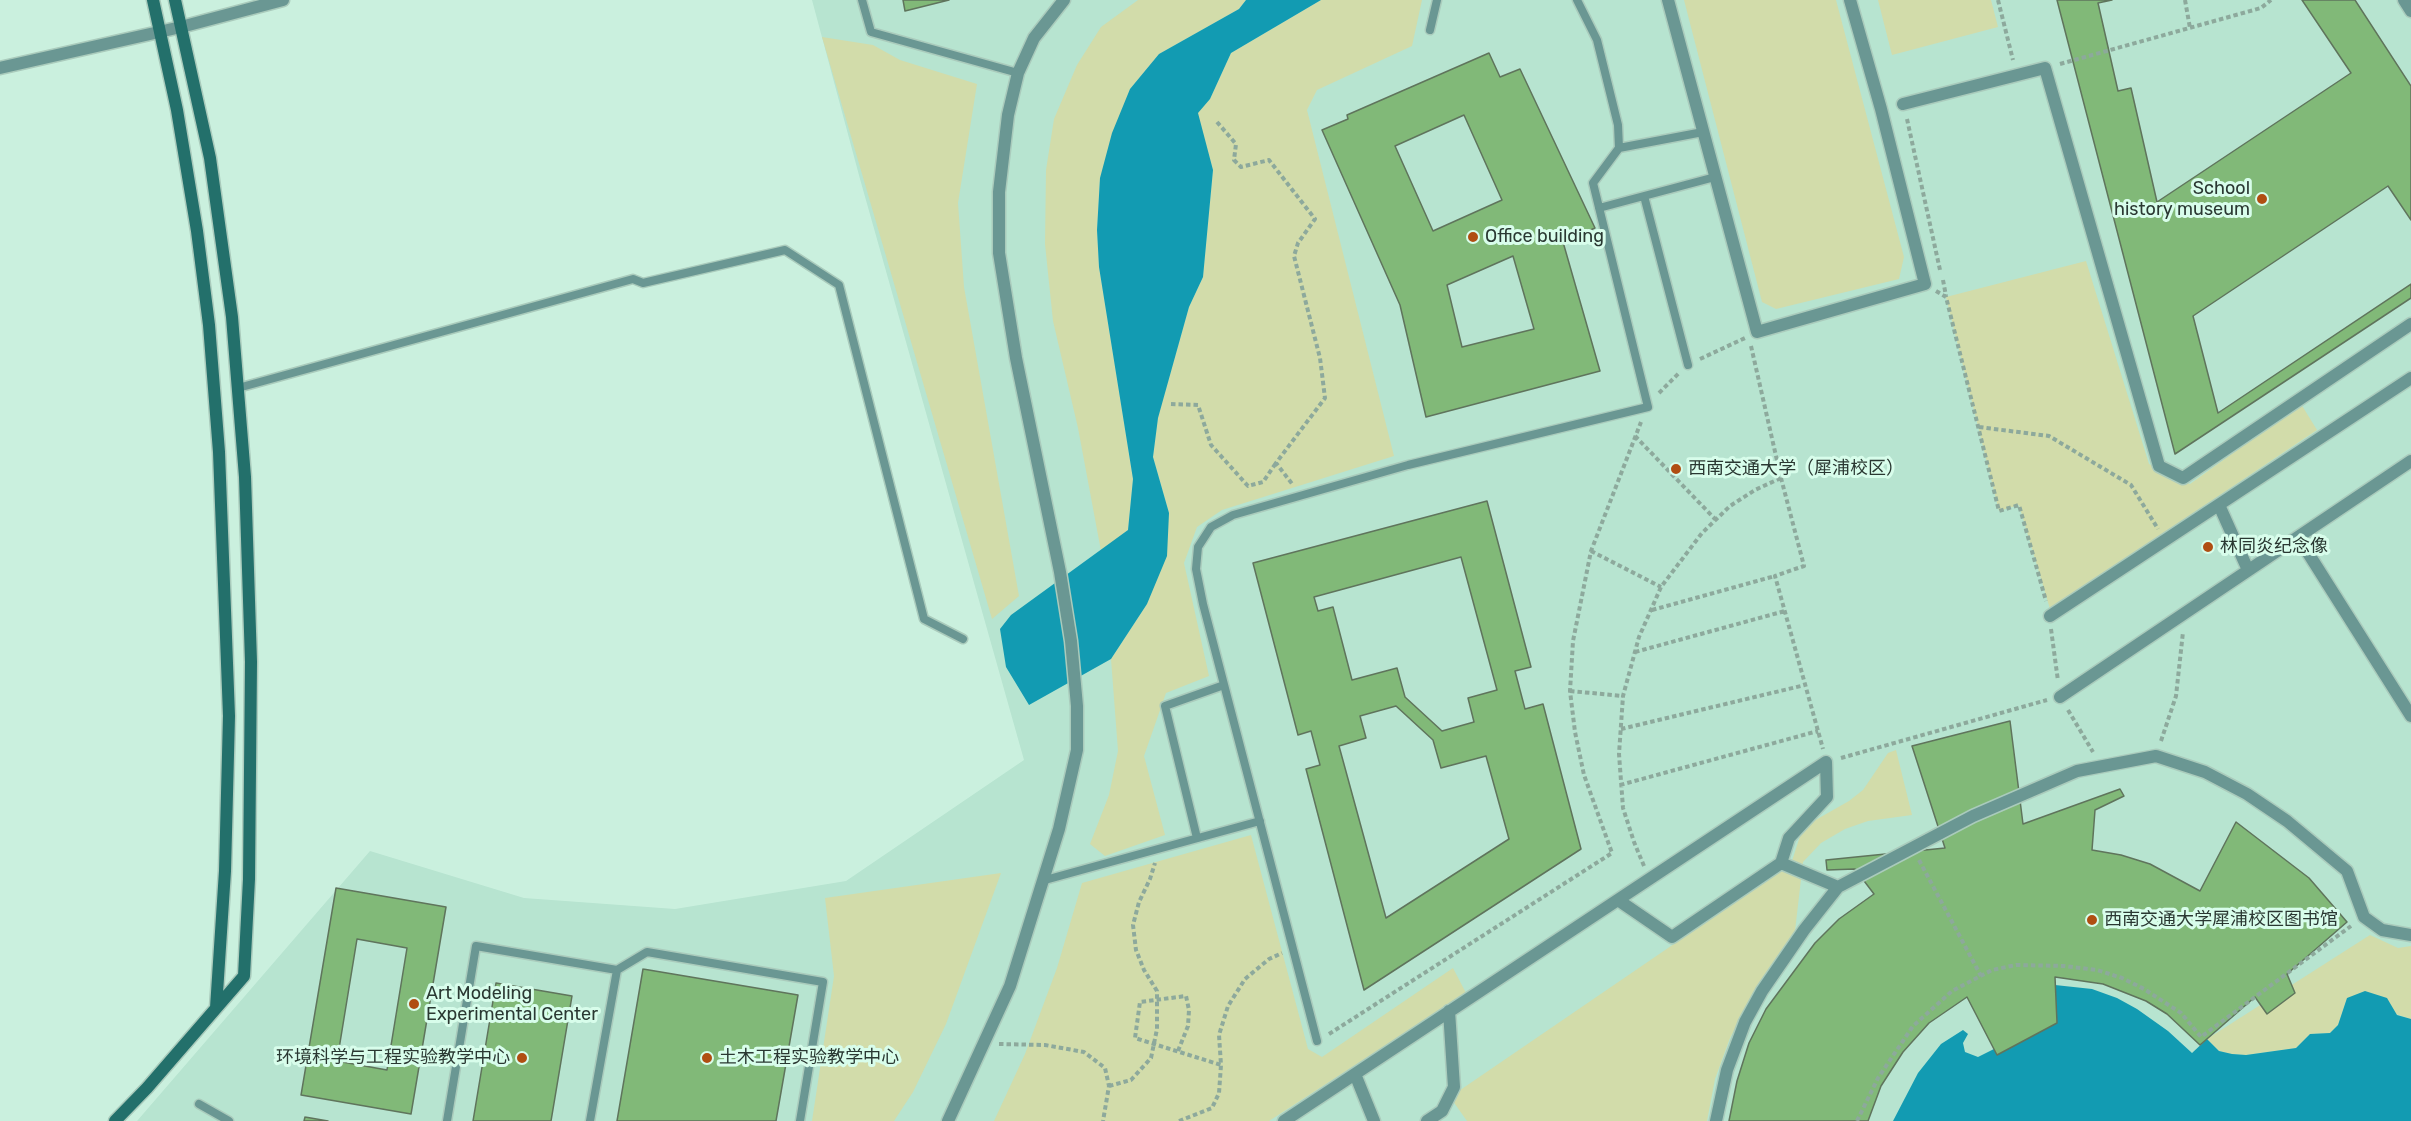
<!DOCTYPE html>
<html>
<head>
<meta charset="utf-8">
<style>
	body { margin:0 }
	canvas { display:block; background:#caf0de }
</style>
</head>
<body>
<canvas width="2411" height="1121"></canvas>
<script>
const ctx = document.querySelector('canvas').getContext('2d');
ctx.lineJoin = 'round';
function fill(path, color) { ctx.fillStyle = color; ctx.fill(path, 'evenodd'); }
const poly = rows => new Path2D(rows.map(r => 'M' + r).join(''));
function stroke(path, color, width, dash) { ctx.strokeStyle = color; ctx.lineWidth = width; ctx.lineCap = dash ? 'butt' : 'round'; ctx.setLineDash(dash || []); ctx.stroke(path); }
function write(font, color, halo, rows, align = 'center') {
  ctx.font = font + ' Rubik,"Noto Sans SC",sans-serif'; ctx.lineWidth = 6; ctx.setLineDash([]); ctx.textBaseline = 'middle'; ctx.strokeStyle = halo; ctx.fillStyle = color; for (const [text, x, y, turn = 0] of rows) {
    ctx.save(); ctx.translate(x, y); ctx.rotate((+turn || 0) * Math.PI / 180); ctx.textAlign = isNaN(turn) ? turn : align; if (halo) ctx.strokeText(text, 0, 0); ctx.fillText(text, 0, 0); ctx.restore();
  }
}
const built = poly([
	[812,0,2411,0,2411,1121,137,1121,370,851,524,898,675,909,846,881,1024,760,860,179]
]);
const green = poly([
	[1138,0,1246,0,1239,9,1159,54,1130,89,1100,178,1097,230,1099,267,1133,479,1128,530,1101,551,1078,428,1053,321,1045,244,1046,170,1054,119,1077,65,1101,27],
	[1321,0,1422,0,1412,46,1317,90,1307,110,1394,456,1222,510,1197,527,1184,563,1209,676,1166,693,1144,756,1165,835,1105,856,1090,844,1109,795,1118,751,1111,659,1147,604,1169,513,1153,457,1158,417,1189,307,1203,277,1213,170,1197,113,1210,99,1231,53],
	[1684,0,1836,0,1904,257,1899,279,1776,309,1762,302],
	[1878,0,1991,0,1998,27,1892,55],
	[822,37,873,45,900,60,977,84,958,203,964,287,1019,596,992,619],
	[2086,261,2149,464,2190,484,2301,404,2317,430,2050,609,2019,505,1999,511,1946,297],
	[1896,750,1912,815,1868,821,1845,829,1821,843,1803,862,1795,931,1763,977,1730,1038,1715,1079,1707,1121,1467,1121,1450,1097,1791,864,1801,833,1812,822,1849,801,1863,790,1888,753],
	[1251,835,1308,1049,1322,1057,1453,968,1466,993,1269,1121,994,1121,1025,1054,1057,968,1082,883],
	[1001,873,946,1024,913,1092,894,1121,812,1121,834,976,825,898],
	[2370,935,2398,948,2411,946,2411,1019,2347,998,2338,1025,2330,1033,2310,1034,2296,1048,2246,1055,2231,1054,2219,1051,2207,1039]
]);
const water = poly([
	[1246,0,1321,0,1231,53,1210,99,1198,113,1213,170,1203,277,1189,307,1158,418,1153,457,1169,513,1167,556,1147,604,1111,659,1029,705,1006,667,1000,629,1011,615,1128,530,1133,479,1099,267,1097,230,1100,178,1112,133,1130,89,1159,54,1239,9],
	[2055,985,2092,989,2117,998,2137,1009,2168,1031,2192,1053,2207,1039,2219,1051,2232,1054,2246,1055,2296,1048,2310,1034,2330,1033,2338,1025,2347,998,2365,991,2387,998,2397,1015,2411,1019,2411,1121,1893,1121,1918,1073,1941,1044,1963,1030,1968,1034,1963,1043,1965,1052,1978,1057,1994,1049,1997,1055,2057,1023]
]);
const building = poly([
	[903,0,949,0,905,11,903,0],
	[2057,0,2112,0,2098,3,2118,91,2131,88,2157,202,2351,73,2302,0,2355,0,2411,86,2411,220,2388,186,2193,316,2218,413,2411,284,2411,298,2175,454,2057,0],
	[1489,53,1500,77,1520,69,1595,228,1563,242,1600,371,1426,417,1400,305,1322,130,1348,119,1347,115,1489,53],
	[1464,115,1502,200,1433,231,1395,146,1464,115],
	[1513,256,1534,329,1462,347,1447,285,1513,256],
	[1487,501,1531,667,1515,671,1525,709,1543,704,1581,849,1364,990,1306,769,1320,765,1311,731,1298,735,1253,563,1487,501],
	[1461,557,1497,690,1468,698,1474,722,1442,731,1405,697,1397,668,1352,680,1333,607,1318,611,1314,597,1461,557],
	[1396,706,1433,740,1441,768,1486,756,1509,839,1386,918,1339,746,1366,738,1360,716,1396,706],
	[2010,721,2023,824,2120,789,2124,796,2095,810,2092,850,2121,855,2150,864,2200,891,2236,822,2309,878,2347,922,2287,974,2295,993,2267,1014,2255,997,2200,1045,2167,1014,2146,1001,2103,984,2055,977,2057,1023,1997,1055,1967,997,1929,1023,1903,1052,1881,1086,1868,1121,1729,1121,1737,1081,1749,1043,1766,1009,1815,943,1839,919,1874,894,1855,869,1827,870,1826,860,1945,848,1912,746,2010,721],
	[336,888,446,907,411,1114,301,1095,336,888],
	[357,939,407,948,387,1070,337,1061,357,939],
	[643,969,798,995,776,1121,617,1121,643,969],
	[496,983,572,996,551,1121,473,1121,496,983],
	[305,1117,328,1121,304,1121,305,1117]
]);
const path = poly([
	[1998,0,2013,60],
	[2185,0,2190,28],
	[2060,64,2261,8,2271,0],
	[1907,119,1940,270],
	[1217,122,1236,144,1234,160,1241,167,1269,160,1315,219,1298,243,1294,256,1320,358,1325,398,1276,463,1293,485],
	[1943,280,1946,296],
	[1936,291,1946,297,1999,511,2019,505,2046,601],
	[1751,346,1781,478,1804,566,1775,576,1823,749],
	[1700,359,1745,338],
	[1659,393,1679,373],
	[1171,404,1198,405,1211,445,1248,486,1263,482,1276,463],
	[1979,427,2049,436,2131,485,2158,529],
	[1635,436,1715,519],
	[1591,551,1661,587],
	[1652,610,1775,576],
	[2051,629,2058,681],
	[1635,652,1785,611],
	[1570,691,1623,696],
	[2068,710,2093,752],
	[1621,729,1805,685],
	[2161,741,2176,696,2183,632],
	[1841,758,2047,700],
	[1620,785,1818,731],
	[1919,860,1981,976],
	[1644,866,1634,842,1623,808,1619,754,1623,696,1639,637,1661,587,1702,533,1730,506,1755,490,1781,478],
	[1329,1034,1612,853,1584,775,1575,732,1570,691,1573,641,1591,551,1641,422],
	[999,1044,1045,1045,1084,1052,1105,1068,1109,1086,1103,1121],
	[1178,1051,1188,1026,1189,1010,1186,996,1140,1002,1135,1038,1221,1065],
	[1109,1086,1131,1080,1151,1058,1157,1029,1157,991,1144,970,1136,950,1133,925,1139,902,1150,879,1155,863],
	[1179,1121,1212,1108,1219,1093,1221,1065,1219,1035,1228,1006,1245,979,1269,959,1282,953],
	[1857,1121,1878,1078,1913,1026,1952,991,1992,970,2016,965,2064,966,2097,970,2122,978,2144,989,2181,1013,2201,1037,2351,926]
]);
const lane = poly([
	[862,0,871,32,1018,73],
	[1430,30,1437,0],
	[1619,148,1703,132],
	[1644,196,1688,365],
	[1599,208,1715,177],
	[238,388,633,279,643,283,785,250,839,285,924,619,963,639],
	[1197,838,1165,706,1224,685],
	[1045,880,1260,821],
	[1317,1041,1203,604,1196,569,1198,547,1211,527,1233,515,1408,465,1648,407,1593,183,1619,148,1618,125,1597,40,1577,0],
	[199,1104,229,1121],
	[447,1121,476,946,617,970,647,952,823,982,800,1121],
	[590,1121,617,970]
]);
const street = poly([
	[1668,0,1757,332,1925,284,1881,109,1850,0],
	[2404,0,2411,11],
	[0,68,181,27,283,0],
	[1903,104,2045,68,2159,466,2183,478,2411,324],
	[2219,505,2248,570],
	[2298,537,2411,716],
	[2050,616,2411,378],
	[2060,697,2411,461],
	[1781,863,1838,887],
	[1618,900,1672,937,1781,863,1789,838,1827,797,1826,762],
	[1355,1074,1374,1121],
	[948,1121,1010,986,1059,829,1077,750,1077,706,1071,641,1060,572,1016,358,999,253,999,192,1008,115,1018,73,1034,38,1064,0],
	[1284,1121,1826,762],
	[1427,1121,1442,1111,1454,1087,1449,1011],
	[1716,1121,1727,1070,1745,1022,1762,991,1804,930,1838,887,1973,816,2077,771,2156,756,2205,772,2247,794,2287,821,2347,871,2364,917,2382,930,2411,935]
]);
const secondary = poly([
	[153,0,177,110,197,231,209,325,219,452,229,716,225,871,216,1008],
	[115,1121,147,1088,244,976,249,879,251,662,245,477,232,317,210,158,175,0]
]);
const markers = [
	[2262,199,6,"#b04e12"],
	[1473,237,6,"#b04e12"],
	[1676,469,6,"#b04e12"],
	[2208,547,6,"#b04e12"],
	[2092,920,6,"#b04e12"],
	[414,1004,6,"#b04e12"],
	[522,1058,6,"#b04e12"],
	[707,1058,6,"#b04e12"]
];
const poiNames = [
	["School",2250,189,"right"],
	["history museum",2250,210,"right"],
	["Office building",1485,237],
	["西南交通大学（犀浦校区）",1688,469],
	["林同炎纪念像",2220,547],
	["西南交通大学犀浦校区图书馆",2104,920],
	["Art Modeling",426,994],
	["Experimental Center",426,1015],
	["环境科学与工程实验教学中心",510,1058,"right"],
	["土木工程实验教学中心",719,1058]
];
fill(built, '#b7e4d0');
fill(green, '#d2dcaa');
fill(water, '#129bb2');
fill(building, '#81b978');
stroke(building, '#5f745c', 1.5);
stroke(lane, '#aacbbc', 11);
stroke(street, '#aacbbc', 15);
stroke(secondary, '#aacbbc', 15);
stroke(path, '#8da99c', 4, [4.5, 3]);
stroke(lane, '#6a9793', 8);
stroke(street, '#6a9793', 12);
stroke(secondary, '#23706b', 12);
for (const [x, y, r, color] of markers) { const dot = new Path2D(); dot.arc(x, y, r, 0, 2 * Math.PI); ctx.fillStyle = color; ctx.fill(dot); stroke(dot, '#d8fdeb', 2); }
write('18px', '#2a3832', '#d8fdeb', poiNames, 'left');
</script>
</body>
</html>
